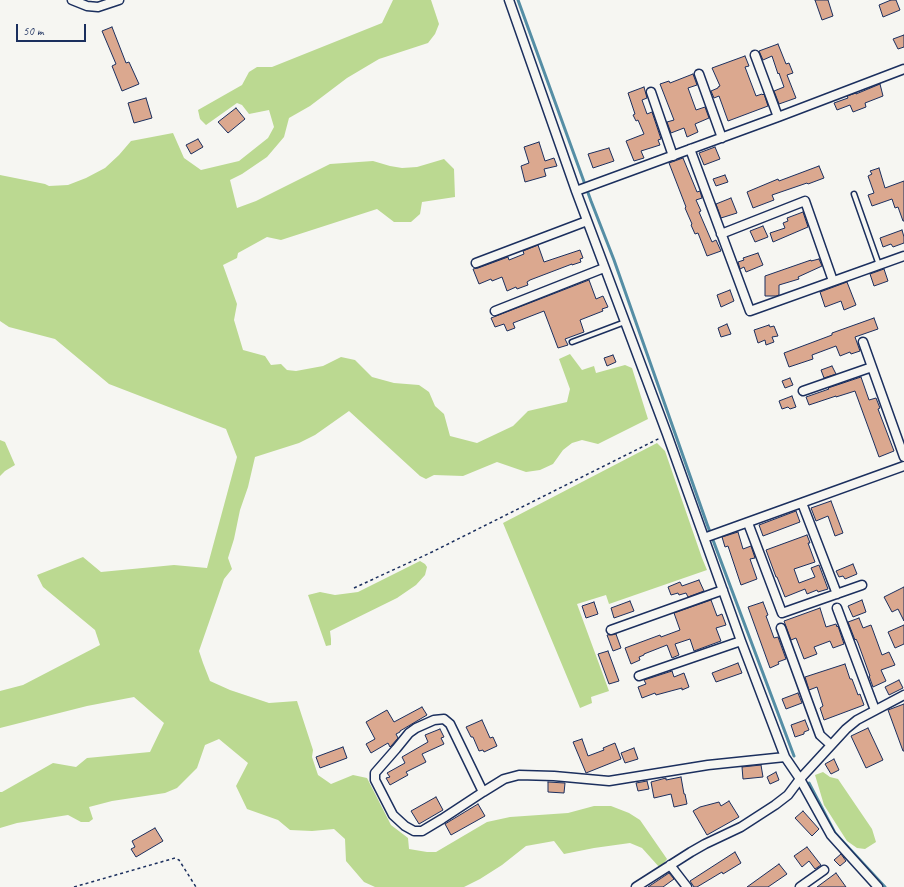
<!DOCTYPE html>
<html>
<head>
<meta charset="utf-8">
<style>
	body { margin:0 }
	#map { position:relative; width:904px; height:887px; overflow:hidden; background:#f6f6f2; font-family:Caveat,sans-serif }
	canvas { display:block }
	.scale { position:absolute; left:16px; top:24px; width:70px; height:18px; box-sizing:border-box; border:2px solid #1b2f5e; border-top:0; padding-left:5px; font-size:12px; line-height:14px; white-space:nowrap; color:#1b2f5e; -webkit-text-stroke:3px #f6f6f2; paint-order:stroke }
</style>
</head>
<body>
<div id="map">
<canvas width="904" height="887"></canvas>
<div class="scale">50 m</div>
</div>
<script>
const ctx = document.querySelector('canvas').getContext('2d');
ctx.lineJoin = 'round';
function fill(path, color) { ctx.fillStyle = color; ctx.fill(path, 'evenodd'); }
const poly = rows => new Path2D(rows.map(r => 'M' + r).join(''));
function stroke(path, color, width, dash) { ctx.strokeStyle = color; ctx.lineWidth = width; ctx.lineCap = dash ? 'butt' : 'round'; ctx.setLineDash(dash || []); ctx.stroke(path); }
const green = poly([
	[393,0,431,0,439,24,435,34,428,43,379,59,347,78,310,106,289,118,284,137,267,157,242,174,230,180,237,208,256,201,330,164,373,161,390,166,402,168,417,167,444,159,454,169,455,197,422,202,420,214,411,222,394,222,377,209,281,240,267,237,238,253,237,258,223,265,237,304,234,320,243,350,265,356,271,365,281,364,287,370,296,371,323,366,341,357,355,360,372,377,394,383,419,385,429,392,435,406,444,414,450,436,477,443,513,426,528,411,567,402,570,389,559,359,570,354,582,370,594,366,596,373,625,365,632,368,648,419,598,444,582,440,572,443,563,450,553,464,540,470,526,472,497,462,463,476,434,475,426,479,420,476,349,411,315,435,299,443,255,457,248,487,240,510,234,539,228,558,232,569,224,579,199,651,203,663,210,681,230,690,269,703,297,701,313,750,312,757,318,775,331,784,353,775,367,778,391,825,408,838,409,849,427,852,436,852,487,822,510,817,568,813,594,806,611,806,629,813,640,820,667,859,660,868,642,848,630,843,594,848,564,854,554,841,526,846,502,865,480,879,464,887,375,887,364,882,346,861,345,839,334,829,312,831,290,830,278,820,247,809,236,786,248,763,219,739,205,745,197,768,177,788,165,793,112,801,89,807,93,819,89,822,81,822,68,815,17,823,0,828,0,792,2,792,53,763,76,767,87,758,150,752,164,723,134,697,87,706,0,728,0,691,23,685,100,645,95,630,43,587,37,575,83,557,101,572,174,565,207,568,237,457,226,429,205,421,109,384,55,339,9,327,0,321,0,175,45,184,49,186,68,185,86,178,105,168,119,155,131,141,173,133,184,158,201,170,239,161,268,138,274,127,269,110,249,114,242,105,237,103,206,125,200,119,198,110,242,85,249,72,257,67,272,67,382,23],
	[0,440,5,442,15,465,5,471,0,476],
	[657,443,665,451,702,558,707,570,609,604,606,595,577,604,609,691,591,697,592,703,580,708,503,523],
	[420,561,425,564,427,567,425,575,416,585,397,598,330,631,331,639,331,645,326,646,308,595,320,592,335,595,358,592],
	[823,772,830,777,838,779,872,829,876,842,865,849,857,848,847,841,824,805,815,775]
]);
const stream = poly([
	[518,0,591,201,614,260,707,524,794,756],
	[809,783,835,833,885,887]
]);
const building = poly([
	[815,0,828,0,833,16,822,20,815,0],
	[891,0,896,0,900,10,883,17,879,5,891,0],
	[112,27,126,63,129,62,139,84,122,91,112,66,116,64,102,31,112,27],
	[904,35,904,47,898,49,893,39,904,35],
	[778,44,786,64,789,63,793,73,787,75,796,98,779,104,774,91,784,87,779,73,778,74,772,56,763,60,759,51,778,44],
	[745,56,749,66,745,67,756,96,762,94,763,95,764,94,768,106,728,121,719,96,714,98,711,91,718,88,718,87,720,86,712,68,745,56],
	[693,74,697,85,688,88,696,110,705,107,709,118,695,124,698,132,687,137,684,128,671,133,667,122,674,120,660,84,669,81,670,83,693,74],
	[880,84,883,96,865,103,866,107,853,112,850,105,837,110,834,103,848,98,847,96,856,93,856,94,880,84],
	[644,87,647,98,642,100,647,114,652,112,661,139,658,140,660,145,641,151,644,158,634,161,626,141,644,134,638,120,636,121,633,115,635,114,628,93,644,87],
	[146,98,152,118,134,123,128,103,146,98],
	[236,108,245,119,228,133,218,122,236,108],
	[198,139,203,147,191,154,186,145,198,139],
	[539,142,545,161,554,158,557,166,544,169,546,176,525,182,521,166,529,163,524,147,539,142],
	[715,147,720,159,704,165,699,153,715,147],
	[609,148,614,161,593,168,588,154,609,148],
	[683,158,697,192,700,191,702,198,696,200,701,211,699,212,712,242,716,240,721,251,707,256,698,233,695,234,691,225,692,224,685,208,686,207,669,163,683,158],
	[819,166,824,178,808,184,807,183,772,195,774,200,753,208,747,192,778,179,779,181,819,166],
	[879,168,885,188,904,181,904,221,903,221,898,207,895,208,892,199,872,206,868,195,874,193,868,176,872,174,870,171,879,168],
	[725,175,728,182,716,186,713,179,725,175],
	[731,198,737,213,721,218,716,204,731,198],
	[803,212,808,227,773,242,770,233,785,228,783,223,788,221,787,218,803,212],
	[763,226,768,237,755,242,750,231,763,226],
	[902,230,904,237,904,243,893,247,891,244,883,247,880,238,902,230],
	[538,245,544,262,580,250,583,258,580,259,581,262,572,265,572,264,530,280,527,282,528,285,517,289,516,287,507,291,502,277,492,281,491,279,479,284,473,269,478,268,508,257,509,260,524,254,523,251,538,245],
	[758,253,763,265,746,272,744,267,740,269,738,262,744,260,743,258,758,253],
	[819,259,822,266,798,277,799,279,779,285,779,295,776,296,765,296,765,276,811,260,811,261,819,259],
	[884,269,888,281,874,286,870,274,884,269],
	[589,280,596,299,603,296,608,307,602,309,603,311,580,320,584,332,565,339,568,345,558,348,544,311,513,323,515,328,507,331,504,324,495,327,491,318,589,280],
	[847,282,856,305,844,310,841,301,825,307,820,292,847,282],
	[730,290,734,301,721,307,717,295,730,290],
	[874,318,878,329,855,337,860,351,851,354,850,352,840,356,836,346,812,355,813,359,789,367,784,353,832,335,832,333,874,318],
	[727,324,731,334,721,337,718,328,727,324],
	[769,325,770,327,774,326,778,336,772,337,774,342,766,345,765,340,758,343,754,330,769,325],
	[613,355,616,362,607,366,604,358,613,355],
	[832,366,836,374,824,378,821,370,832,366],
	[861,377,869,400,876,398,880,408,878,409,894,451,879,457,874,443,855,391,836,397,836,396,809,405,806,397,829,389,828,388,861,377],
	[790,378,793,385,785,388,782,381,790,378],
	[792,396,796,407,790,409,788,407,782,409,779,401,792,396],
	[831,501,843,533,835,536,828,516,816,521,811,508,831,501],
	[796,511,800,522,763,536,759,525,796,511],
	[738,532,743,549,751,546,755,558,750,559,757,579,741,585,728,546,725,547,722,537,738,532],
	[807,535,810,543,808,543,815,562,794,569,799,583,815,577,811,568,819,565,828,589,818,592,817,590,807,594,805,589,785,597,777,577,776,577,766,550,807,535],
	[853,564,857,574,845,579,843,576,839,577,836,571,853,564],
	[699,580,704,591,688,597,686,593,679,595,678,593,671,595,668,587,680,582,682,586,699,580],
	[904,587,904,621,898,609,892,612,884,597,904,587],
	[711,600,717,616,722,614,726,625,716,628,721,641,694,651,690,639,675,644,679,655,672,658,667,645,644,654,644,655,639,657,640,660,631,664,625,648,660,635,661,637,680,630,674,613,711,600],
	[862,600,866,612,853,617,848,606,862,600],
	[630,601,634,611,614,618,611,608,630,601],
	[594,602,598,614,586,618,582,606,594,602],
	[763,602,768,615,766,616,774,638,778,637,786,659,778,662,779,664,770,668,748,607,763,602],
	[820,608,826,627,836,624,837,627,838,626,844,644,833,648,830,641,814,647,817,654,804,659,796,638,791,640,784,621,820,608],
	[859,618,863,628,871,625,882,655,889,652,895,665,881,670,886,681,873,687,869,676,870,676,858,643,856,639,855,640,848,622,859,618],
	[904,625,904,644,895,648,888,632,904,625],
	[616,634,621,648,613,651,607,635,616,634],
	[608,651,619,681,609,684,598,654,608,651],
	[738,663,742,673,716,682,712,673,738,663],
	[845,664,850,679,852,679,858,695,860,694,864,705,824,720,820,708,823,706,817,687,809,690,805,677,845,664],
	[672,671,674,677,684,673,689,687,682,690,682,688,656,695,655,693,642,698,638,687,646,684,644,680,672,671],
	[899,680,903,688,889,695,885,687,899,680],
	[798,693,802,703,786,709,782,699,798,693],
	[904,704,904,751,903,751,888,710,904,704],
	[422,707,427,715,400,731,400,732,396,734,398,738,391,746,390,747,388,743,371,753,366,744,375,739,366,722,387,710,394,722,422,707],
	[482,720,490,738,493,737,497,746,484,752,483,750,479,751,473,737,471,737,466,727,482,720],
	[805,720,809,730,804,732,804,734,795,737,791,725,805,720],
	[868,728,883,760,866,768,851,736,868,728],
	[440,729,444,737,441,738,444,744,422,754,426,762,406,772,408,775,390,785,386,778,390,777,387,773,405,763,402,757,428,742,425,735,440,729],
	[582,739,588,756,604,750,603,748,615,743,621,759,586,773,573,742,582,739],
	[343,747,347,758,320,768,316,757,343,747],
	[634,748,638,759,625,763,621,753,634,748],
	[834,759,839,770,831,774,825,764,834,759],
	[761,765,763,777,743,779,742,767,761,765],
	[776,772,779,780,770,784,767,777,776,772],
	[681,777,684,794,685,794,687,804,674,807,671,794,654,798,651,782,666,778,666,780,681,777],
	[647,781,649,789,638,791,636,783,647,781],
	[548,782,565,783,564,793,548,792,548,782],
	[436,797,443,810,419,824,411,811,436,797],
	[729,801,739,817,707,835,693,811,700,807,719,802,721,806,729,801],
	[478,804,485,816,451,835,445,824,478,804],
	[803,811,819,829,812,836,795,818,803,811],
	[155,828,163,841,136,857,131,849,135,847,132,841,155,828],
	[807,847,821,865,815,869,809,861,802,867,794,856,807,847],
	[735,852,741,863,723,874,722,872,697,887,694,887,690,881,735,852],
	[841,854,846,861,840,866,834,860,841,854],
	[779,864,787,874,768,887,747,887,779,864],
	[669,873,674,879,663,887,648,887,669,873],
	[836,873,846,887,817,887,836,873]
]);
const path = poly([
	[354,588,432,552,660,438],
	[74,887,175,858,179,860,196,887]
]);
const lane = poly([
	[854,194,879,265],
	[572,342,625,322]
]);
const street = poly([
	[72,0,87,6,98,7,119,0],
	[509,0,576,191,667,434,741,641,785,757,800,779,831,835,878,887],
	[755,55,778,117],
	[699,74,722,138],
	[651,92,673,156],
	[690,149,750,311,904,256],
	[576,191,778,117,904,69],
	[721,234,805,201,833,281],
	[476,263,587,221],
	[495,311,604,268],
	[863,342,904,457],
	[803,391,872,367],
	[802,503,837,594],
	[748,523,782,613,862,585],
	[704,538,904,466],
	[837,608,875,710],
	[781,628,820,735,831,745],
	[611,630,723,590],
	[639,676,741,641],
	[483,792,450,724,444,719,434,720,416,728,409,733,396,749,375,773,375,780,393,815,405,826,414,831,422,831,442,819,483,792,504,779,519,775,554,776,609,781,708,765,785,757],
	[670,865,687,887],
	[636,887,691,852,705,844,741,827,775,805,788,795,800,779,846,729,857,720,904,695],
	[800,887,824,870]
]);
fill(green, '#bbd991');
stroke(stream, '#558ea5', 3);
fill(building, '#dba88f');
stroke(building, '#1b2f5e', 1);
stroke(lane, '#1b2f5e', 7);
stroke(street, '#1b2f5e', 11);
stroke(path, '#1b2f5e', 1.5, [3, 3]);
stroke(lane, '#f6f6f2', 4);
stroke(street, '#f6f6f2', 8);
</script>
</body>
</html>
